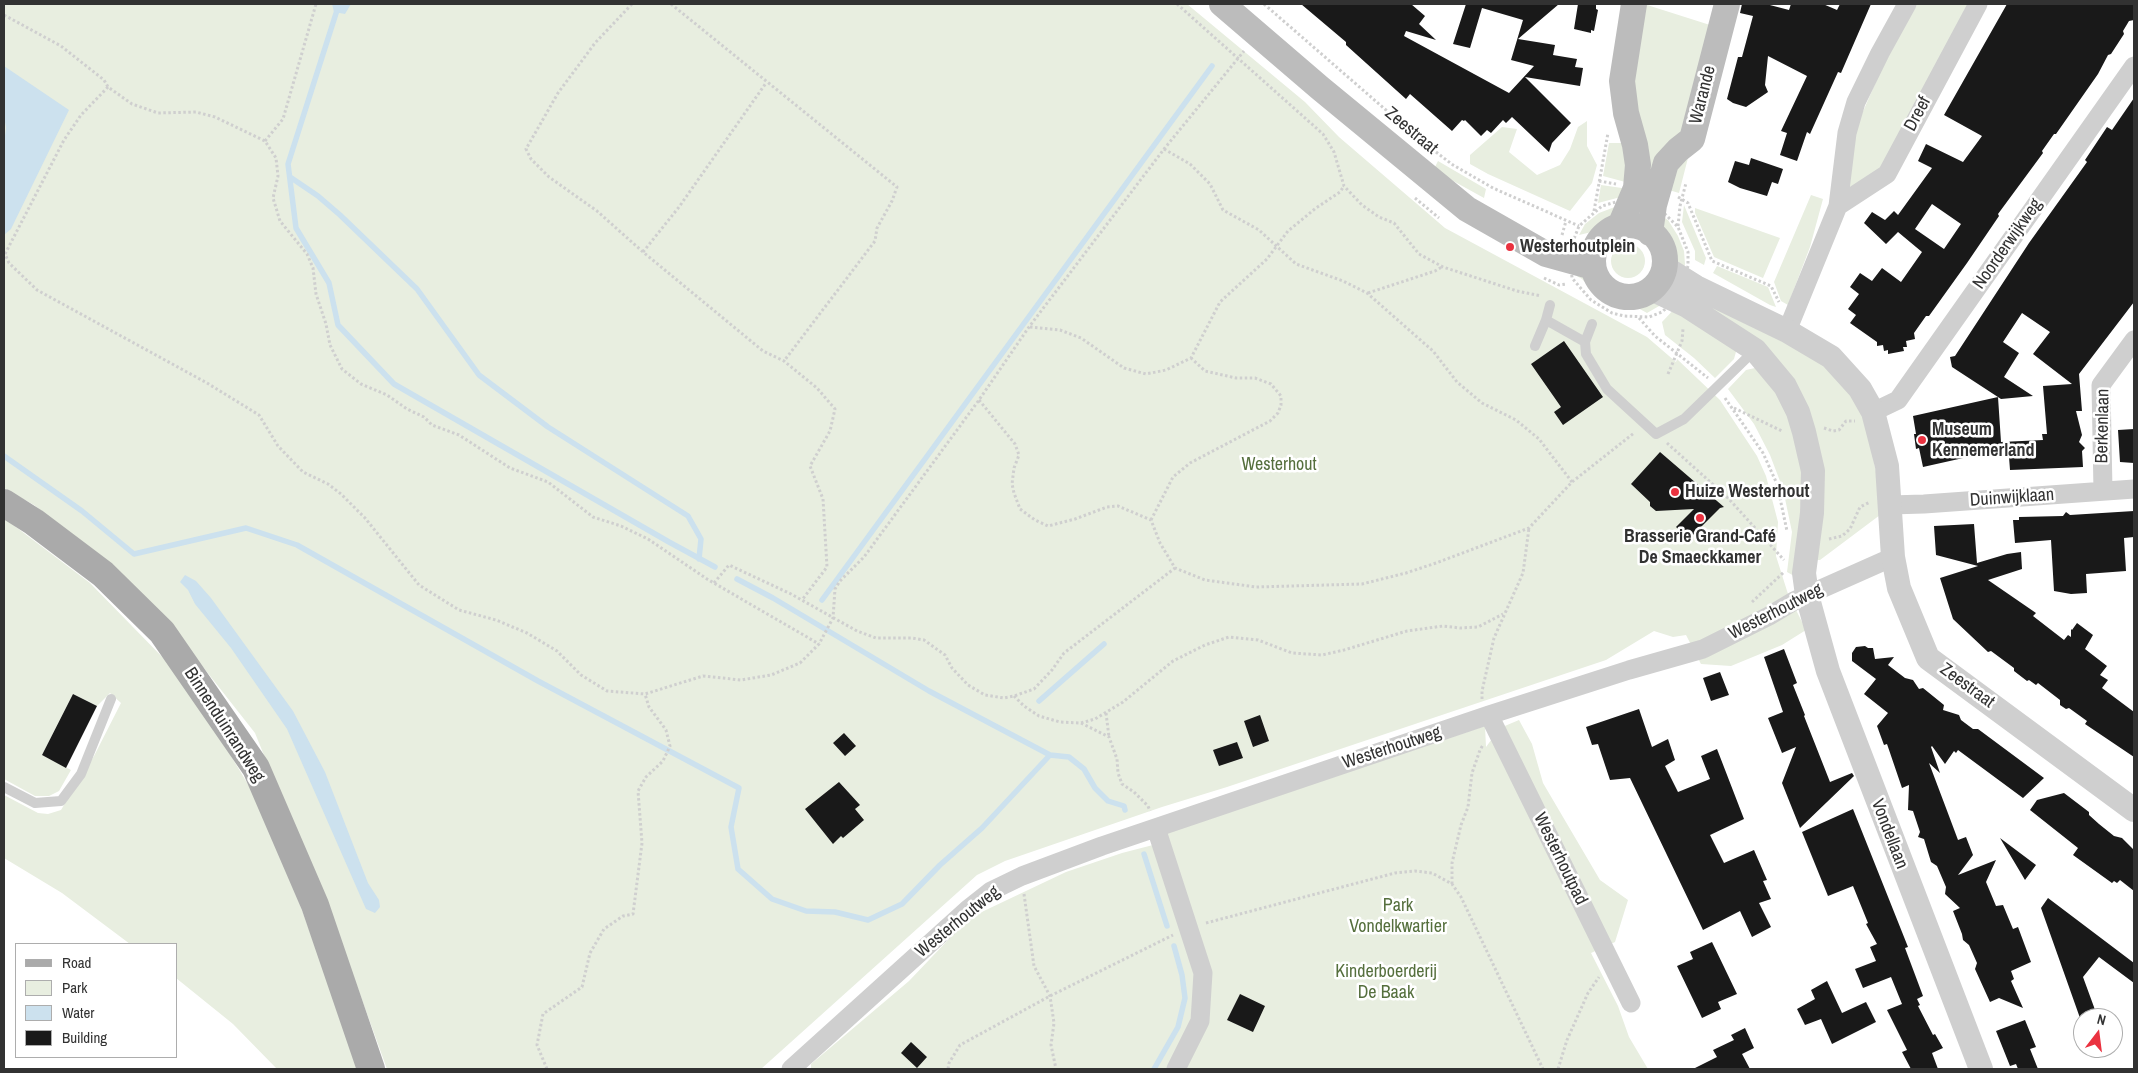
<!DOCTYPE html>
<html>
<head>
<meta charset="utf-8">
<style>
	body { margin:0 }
	#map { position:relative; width:2138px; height:1073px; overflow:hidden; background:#fff; font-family:"Archivo Narrow",sans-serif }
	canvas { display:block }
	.frame { position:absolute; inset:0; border:5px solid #323232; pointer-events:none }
	.legend { position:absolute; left:15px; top:943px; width:162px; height:115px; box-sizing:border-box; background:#fff; border:1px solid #adadad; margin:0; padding:6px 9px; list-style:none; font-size:15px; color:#323232 }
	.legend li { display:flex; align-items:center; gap:10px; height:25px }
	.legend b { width:25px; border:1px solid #adadad }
	.north { position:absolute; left:2073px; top:1008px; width:50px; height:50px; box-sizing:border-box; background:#fff; border:1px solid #adadad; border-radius:50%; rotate:15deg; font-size:14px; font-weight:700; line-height:20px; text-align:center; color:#323232 }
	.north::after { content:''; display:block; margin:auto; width:18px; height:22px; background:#ea3240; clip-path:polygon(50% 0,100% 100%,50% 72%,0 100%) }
</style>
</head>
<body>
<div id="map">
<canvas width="2138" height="1073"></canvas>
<div class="frame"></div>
<ul class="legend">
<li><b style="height:6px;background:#aaa"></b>Road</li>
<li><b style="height:14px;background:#e8eee0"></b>Park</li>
<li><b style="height:14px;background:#cce1ee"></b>Water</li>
<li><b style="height:14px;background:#191919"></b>Building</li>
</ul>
<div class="north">N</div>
</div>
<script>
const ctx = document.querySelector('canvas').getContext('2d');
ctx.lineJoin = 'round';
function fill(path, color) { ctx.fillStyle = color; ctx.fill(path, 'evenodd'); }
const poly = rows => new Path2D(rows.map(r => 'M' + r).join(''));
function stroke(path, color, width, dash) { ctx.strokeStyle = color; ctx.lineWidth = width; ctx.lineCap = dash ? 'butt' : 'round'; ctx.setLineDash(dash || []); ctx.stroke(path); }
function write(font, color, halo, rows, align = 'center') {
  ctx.font = font + ' "Archivo Narrow",sans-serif'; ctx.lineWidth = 5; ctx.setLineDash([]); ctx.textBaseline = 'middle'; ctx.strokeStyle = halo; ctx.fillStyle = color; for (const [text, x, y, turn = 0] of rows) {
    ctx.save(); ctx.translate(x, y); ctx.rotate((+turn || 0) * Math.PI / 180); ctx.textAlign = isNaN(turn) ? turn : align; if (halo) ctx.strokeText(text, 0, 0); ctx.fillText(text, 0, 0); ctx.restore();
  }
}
const green = poly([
	[4,4,1187,4,1305,102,1339,137,1445,228,1647,337,1676,362,1677,359,1720,400,1757,456,1766,476,1778,522,1776,556,1788,594,1806,630,1782,645,1731,666,1701,664,1686,635,1673,637,1654,631,1606,660,1227,787,1162,807,1005,861,977,875,761,1069,387,1069,353,975,255,733,166,620,97,554,34,505,4,488],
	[1644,4,1710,25,1684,126,1651,186,1629,85],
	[1915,4,1968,4,1880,169,1852,188,1846,183,1850,141,1886,59],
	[1587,121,1587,146,1597,165,1592,183,1570,211,1488,174,1470,164,1470,155,1502,127,1517,129,1509,152,1537,175,1560,165,1570,149,1578,127],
	[1609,143,1630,143,1629,183,1603,176],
	[1689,154,1679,193,1662,188],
	[1438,161,1486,189,1484,198,1446,177,1434,169],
	[1601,185,1622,188,1621,192,1626,197,1617,198,1598,203],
	[1811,195,1823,199,1810,247,1788,305,1781,301,1774,282],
	[1620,205,1615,218,1596,231,1579,235,1585,224,1599,213],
	[1684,205,1706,258,1704,265,1695,260,1695,251,1682,222],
	[1695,208,1780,238,1763,278,1714,257,1695,213],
	[1658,214,1668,220,1678,236,1684,251,1685,264,1683,272,1674,262,1662,232],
	'1611 261a17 17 0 1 1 34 0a17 17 0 1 1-34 0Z',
	[1717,266,1768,287,1776,307,1770,305,1713,273],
	[1575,275,1588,278,1600,294,1612,301,1625,304,1639,301,1663,300,1666,302,1647,313,1638,308,1625,308,1609,303,1600,298,1582,279],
	[1700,296,1819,356,1863,407,1884,512,1820,560,1814,560,1807,420,1698,303],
	[1677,306,1737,348,1734,359,1715,378,1694,358,1665,335,1662,322],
	[1755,368,1768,374,1804,452,1796,577,1787,572,1792,532,1783,489,1770,455,1754,424,1728,389,1746,370],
	[4,518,90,583,173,668,201,706,258,801,289,874,337,1007,357,1069,277,1069,233,1024,176,978,176,944,130,944,62,893,4,858,4,795,38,813,48,814,61,810,94,756,121,703,110,693,97,706,73,694,42,755,71,770,59,791,49,796,35,796,4,779],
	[1519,720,1532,744,1543,783,1600,880,1628,900,1615,942,1591,953,1618,1006,1629,1037,1648,1069,811,1069,811,1064,909,981,969,918,1066,872,1122,853,1153,845,1162,833,1485,726,1486,747,1500,728]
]);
const water = poly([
	[332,4,351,4,345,14,334,12],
	[4,66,69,110,11,229,4,235,4,143,6,128,4,116],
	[185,575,196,581,211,598,293,711,325,772,368,883,379,900,380,907,375,913,366,909,287,729,231,648,195,604,188,590,180,582]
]);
const stream = poly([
	[339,4,288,164,296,228,329,283,338,325,394,384,669,542,715,567],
	[290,177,318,196,340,215,417,289,479,375,548,427,688,516,701,539,699,559],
	[4,456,82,511,134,554,246,528,297,545,538,681,739,788,731,827,738,869,772,899,806,911,835,912,868,920,902,904,940,865,982,828,1050,755],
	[737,579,773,598,929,691,1050,755,1069,757,1084,769,1095,788,1108,801,1124,806,1125,810],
	[822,600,1212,66],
	[1039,701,1104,644],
	[1144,854,1167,926],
	[1154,1069,1178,1027,1185,998,1182,975,1174,946]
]);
const building = poly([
	[1301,4,1411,4,1425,16,1419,24,1436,40,1406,31,1404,36,1509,93,1534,66,1511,60,1523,20,1482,8,1470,48,1453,44,1466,4,1559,4,1518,39,1555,45,1553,55,1577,59,1575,67,1583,68,1580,86,1525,77,1571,123,1552,143,1549,152,1512,117,1506,123,1503,120,1491,133,1487,130,1481,136,1465,120,1464,121,1462,120,1452,131,1410,94,1406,99,1346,45,1346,42],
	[1578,4,1596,4,1596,9,1598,10,1594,31,1591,30,1591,33,1574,29],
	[1742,4,1766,4,1789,10,1791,4,1823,4,1837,10,1840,4,1871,4,1841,73,1838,72,1810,134,1807,132,1797,161,1780,155,1787,133,1781,131,1807,76,1768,56,1765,85,1768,92,1746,107,1733,103,1727,99,1738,57,1742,57,1753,16,1740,13],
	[2007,4,2134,4,2134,20,2129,21,2123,31,2124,34,2111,54,2108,55,2098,74,2056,134,2054,134,2042,151,2043,153,1998,214,1999,216,1967,263,1929,316,1926,316,1914,333,1915,339,1906,341,1907,347,1903,347,1904,351,1888,354,1888,350,1884,351,1883,345,1877,346,1877,342,1850,323,1856,315,1848,309,1859,294,1850,287,1860,273,1872,281,1882,268,1901,282,1922,252,1898,232,1886,244,1864,223,1872,212,1885,220,1894,211,1898,215,1932,168,1918,161,1926,144,1963,162,1982,136,1944,115],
	[1932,204,1961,224,1944,249,1915,229],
	[2134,98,2134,302,2079,374,2082,411,2076,411,2082,435,2079,442,2085,448,2082,451,2083,467,2010,470,2009,457,1990,452,1923,467,1919,448,1916,449,1914,434,1916,434,1913,416,1998,397,2001,442,2043,440,2042,434,2047,434,2043,386,2072,384,2033,354,2050,332,2022,313,2003,342,2019,353,2004,377,2033,396,2001,399,1952,367,1950,357,1955,356,2029,243,2087,162,2085,160,2107,127,2112,130],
	[1751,158,1783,169,1778,184,1772,182,1767,196,1740,188,1728,182,1735,161,1749,165],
	[1564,341,1603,397,1563,425,1554,412,1561,407,1531,364],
	[2134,429,2134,463,2120,462,2118,430],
	[1660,452,1724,507,1720,508,1689,539,1676,527,1694,509,1656,511,1650,506,1650,502,1631,484],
	[2134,511,2134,537,2124,538,2126,571,2086,574,2087,593,2071,594,2054,591,2051,540,2015,543,2013,520,2019,520,2019,517,2063,516,2066,512,2070,515],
	[1974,524,1977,563,2007,554,2021,552,2022,569,1988,580,2036,613,2033,616,2064,640,2068,635,2071,637,2071,629,2072,630,2077,623,2093,635,2085,649,2107,666,2100,675,2108,680,2102,688,2134,712,2134,757,2085,724,2087,721,2069,708,2066,709,2060,705,2060,700,2038,683,2036,685,2029,680,2027,681,2014,671,2014,668,1991,651,1988,652,1953,619,1940,578,1978,566,1936,555,1934,526],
	[1865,646,1868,648,1873,648,1875,659,1894,657,1888,665,1905,678,1913,680,1919,689,1923,688,1944,705,1943,710,1959,715,1961,720,1973,729,1978,729,2044,778,2023,798,1958,750,1956,753,1954,751,1945,764,1932,746,1931,747,1940,773,1929,763,1946,808,1958,840,1966,837,1973,855,1958,875,1996,860,1986,882,1996,906,2003,905,2013,929,2018,927,2031,962,2011,971,2014,979,2011,981,2023,1008,1999,998,1990,1002,1975,969,1977,963,1969,945,1963,940,1962,934,1953,911,1960,908,1945,894,1946,887,1937,866,1931,862,1924,839,1918,837,1920,832,1913,811,1908,810,1909,785,1902,788,1887,744,1884,745,1877,726,1888,713,1864,694,1876,679,1852,661,1852,653,1856,647],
	[1784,649,1797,683,1793,685,1805,715,1804,716,1830,782,1852,773,1854,776,1800,828,1782,783,1796,747,1782,753,1768,718,1783,712,1764,657],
	[1720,672,1729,695,1711,701,1703,678],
	[73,694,97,706,66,768,42,755],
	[1639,709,1652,747,1668,739,1675,760,1665,766,1678,792,1710,779,1701,756,1717,749,1744,819,1710,835,1724,863,1754,850,1767,880,1763,881,1771,899,1759,903,1771,927,1752,937,1740,911,1703,930,1630,778,1610,780,1598,744,1592,745,1586,727],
	[1260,715,1269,741,1253,747,1244,721],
	[844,733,856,746,845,756,833,743],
	[1237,742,1243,758,1219,766,1213,750],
	[839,782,860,805,855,809,864,820,843,838,841,836,833,844,805,809],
	[2064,793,2089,812,2089,815,2099,824,2114,836,2122,838,2134,850,2134,891,2120,880,2117,883,2114,881,2112,883,2073,855,2078,848,2030,810,2037,800],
	[1853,809,1908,947,1905,948,1923,996,1917,999,1920,1005,1918,1006,1933,1035,1935,1034,1943,1048,1932,1053,1938,1069,1911,1069,1902,1052,1907,1050,1887,1010,1902,1004,1891,977,1863,988,1855,969,1876,961,1870,947,1877,944,1866,924,1868,923,1853,886,1828,896,1802,832],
	[2000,838,2036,865,2025,880],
	[2048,898,2134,963,2134,983,2099,957,2083,977,2098,1018,2080,1018,2041,908],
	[1712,942,1737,994,1718,1002,1721,1009,1702,1018,1677,966,1693,959,1690,952],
	[1827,981,1842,1013,1866,1002,1876,1022,1832,1044,1821,1019,1805,1025,1797,1009,1815,999,1811,990],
	[1240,994,1265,1006,1253,1032,1227,1020],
	[2025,1020,2036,1047,2030,1049,2038,1069,2018,1069,2016,1064,2010,1066,1996,1031],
	[1745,1028,1754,1048,1742,1054,1750,1069,1693,1069,1717,1057,1713,1050,1734,1040,1731,1035],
	[911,1042,927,1057,917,1068,901,1053]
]);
const path = poly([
	[632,4,595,43,558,93,526,149,531,159,549,177,597,211,643,252,763,351,784,361,817,388,835,409,830,431,810,466,823,499,827,567,802,600],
	[671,4,897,187,892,201,877,228,875,241,784,361],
	[1177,4,1323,134,1334,152,1344,186,1362,205,1379,217,1394,223,1419,254,1443,267,1517,291,1541,296],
	[1264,4,1402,124],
	[4,15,61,46,104,80,108,87,132,104,158,113,196,112,215,117,265,141,276,158,278,176,273,198,280,221,307,254,313,268,316,294,326,324,330,345,342,369,361,384,387,395,407,409,424,417,432,425,459,435,510,468,548,482,593,517,621,526,648,539,707,579,819,644],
	[108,87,81,115,64,140,5,254,9,263,37,290,207,383,259,415,278,446,303,472,328,484,341,494,365,518,419,585,459,610,496,620,527,633,557,651,581,675,607,691,645,694,703,676,741,680,771,675,800,663,819,644,833,618,835,589,840,581,864,557,979,400,1029,327,1164,149,1244,51],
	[265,141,283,119,316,4],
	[1164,149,1190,164,1210,184,1223,210,1259,230,1296,264,1343,281,1367,293,1433,351,1457,382,1482,403,1516,420,1539,439,1572,482],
	[1432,149,1453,165,1493,188,1579,226],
	[1599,181,1616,184],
	[1678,197,1688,203,1712,261,1771,286,1779,302],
	[1415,198,1439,218],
	[1623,200,1643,202,1659,208,1678,227,1688,252,1688,266,1680,292,1675,300,1662,312,1649,317,1624,316,1612,313,1591,300,1572,278,1570,249,1579,226,1602,206,1623,200],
	[1594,211,1608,133],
	[1678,226,1680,206,1686,183],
	[1562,235,1566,221],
	[643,252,679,207,766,83],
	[1544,278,1559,285,1566,284],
	[1368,293,1435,271,1442,267],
	[1639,318,1655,336,1708,378],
	[1030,327,1060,330,1081,338,1124,368,1146,374,1166,370,1191,358,1220,302,1267,259,1288,231,1316,208,1340,192,1344,186],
	[1668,374,1682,341,1683,329],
	[1725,398,1763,453,1777,484,1787,531],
	[979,400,1015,444,1019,455,1014,468,1012,484,1014,493,1020,509,1035,520,1048,526,1075,519,1107,507,1118,506,1151,520,1160,543,1175,568,1205,580,1256,587,1362,584,1406,573,1436,563,1529,528,1572,482,1634,433],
	[1734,408,1782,431],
	[1824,428,1833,431,1839,430,1846,421,1855,421],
	[1667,443,1728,498,1784,560],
	[1151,520,1173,477,1190,463,1270,421,1278,413,1281,405,1281,396,1271,384,1255,378,1236,378,1205,371,1191,358],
	[1829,539,1842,536,1850,529,1860,507,1870,502],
	[714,583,729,565,791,594,857,631,876,638,912,638,924,640,945,655,952,668,968,685,985,695,1004,698,1014,696,1034,689,1052,670,1064,653,1175,568],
	[1752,602,1784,572],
	[1014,696,1024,706,1039,716,1060,722,1081,723,1109,737,1117,759,1118,773,1122,784,1134,792,1148,806,1150,811],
	[1482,699,1482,691,1494,638,1523,573,1529,528],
	[1106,713,1109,737],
	[1081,723,1095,719,1123,702,1173,661,1205,645,1229,637,1258,640,1292,653,1322,655,1344,650,1407,631,1443,626,1460,628,1478,627,1503,614],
	[1452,884,1452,863,1461,825,1468,807,1472,773,1480,750,1483,745],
	[1024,894,1034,966,1050,996,1054,1023,1051,1045,1056,1069],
	[1206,923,1395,873,1415,871,1432,873,1452,884,1461,897,1543,1069],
	[547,1069,537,1045,543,1014,582,987,590,953,604,929,623,916,633,914,642,843,638,791,646,777,663,761,670,746,666,730,649,707,645,694],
	[948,1069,949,1063,960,1045,1050,996,1173,935],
	[1558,1069,1567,1040,1588,993,1599,977]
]);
const service = poly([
	[1546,320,1585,342,1586,354,1607,389,1656,434,1684,419,1755,350],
	[1585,342,1592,324],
	[1535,346,1546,320,1550,305],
	[4,787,35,803,61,801,81,774,111,699]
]);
const minor = poly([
	[1838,206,1887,174,1978,4],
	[1787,331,1838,206,1847,133,1856,102,1880,53,1907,4],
	[1873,412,1898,400,2134,66],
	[2103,491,2101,385,2134,340],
	[1890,505,1924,504,2134,489],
	[1489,715,1631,1003],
	[1156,828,1203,973,1200,1021,1176,1069],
	[791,1069,967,910,991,891,1022,876,1102,846,1489,715,1629,670,1703,649,1769,616,1794,601,1893,557]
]);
const tertiary = poly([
	[1664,267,1696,287,1787,331,1831,357,1860,389,1873,412,1887,466,1893,557,1899,588,1928,658,2134,810],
	[1651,289,1687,306,1755,350,1785,386,1798,412,1804,432,1813,471,1812,513,1804,573,1807,595,1828,671,1981,1069]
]);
const secondary = poly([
	[1222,4,1320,88,1467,209,1546,254,1593,267],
	'1593 261a36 36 0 1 1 72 0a36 36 0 1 1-72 0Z',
	[1620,226,1636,188,1638,165,1635,145,1626,113,1622,81,1634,4],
	[1650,233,1654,205,1666,163,1678,150,1692,139,1727,4]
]);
const primary = poly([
	[4,503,34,522,103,574,162,632,256,768,315,905,371,1069]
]);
const markers = [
	[1510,247,5,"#ea3240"],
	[1922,440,5,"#ea3240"],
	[1675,492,5,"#ea3240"],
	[1700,518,5,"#ea3240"]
];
const streetNames = [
	["Warande",1703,95,-76],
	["Dreef",1918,114,-62],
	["Zeestraat",1411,131,40],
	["Noorderwijkweg",2008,244,-55],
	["Berkenlaan",2103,426,-89],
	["Duinwijklaan",2012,498,-4],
	["Westerhoutweg",1776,612,-27],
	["Zeestraat",1967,686,36],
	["Binnenduinrandweg",224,725,57],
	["Westerhoutweg",1392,748,-18],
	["Vondellaan",1889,834,69],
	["Westerhoutpad",1560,859,64],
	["Westerhoutweg",958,922,-39]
];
const poiNames = [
	["Westerhoutplein",1520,247],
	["Museum",1932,430],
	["Kennemerland",1932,451],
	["Huize Westerhout",1685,492],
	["Brasserie Grand-Café",1700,537,"center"],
	["De Smaeckkamer",1700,558,"center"]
];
const parkNames = [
	["Westerhout",1279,465],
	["Park",1398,906],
	["Vondelkwartier",1398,927],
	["Kinderboerderij",1386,972],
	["De Baak",1386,993]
];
fill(green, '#e8eee0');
fill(water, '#cce1ee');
stroke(stream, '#cce1ee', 5.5);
fill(building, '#191919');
stroke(path, '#cfcfcf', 3, [2.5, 2.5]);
stroke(service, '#cfcfcf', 10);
stroke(minor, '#cfcfcf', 19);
stroke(tertiary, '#cfcfcf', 24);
stroke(secondary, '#bcbcbc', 26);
stroke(primary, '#aaa', 28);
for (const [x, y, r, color] of markers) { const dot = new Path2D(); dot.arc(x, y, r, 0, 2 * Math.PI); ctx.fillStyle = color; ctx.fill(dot); stroke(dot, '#fff', 2); }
write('18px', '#323232', '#fff', streetNames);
write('bold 18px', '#323232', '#fff', poiNames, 'left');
write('18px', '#556f3d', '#fff', parkNames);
</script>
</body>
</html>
